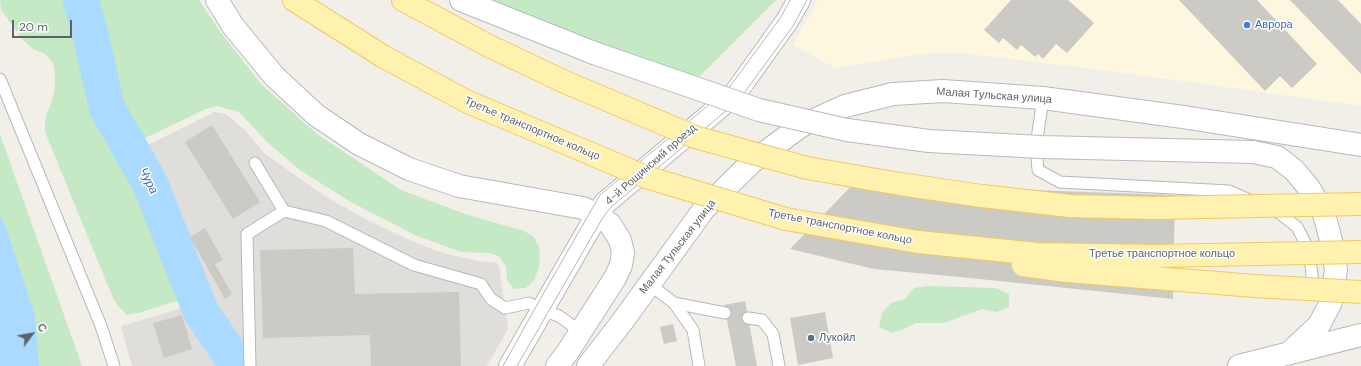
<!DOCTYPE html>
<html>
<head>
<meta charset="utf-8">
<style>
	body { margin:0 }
	#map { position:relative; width:1361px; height:366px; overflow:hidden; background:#f1efe8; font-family:"DM Sans",sans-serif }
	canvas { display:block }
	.north { position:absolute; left:12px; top:314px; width:40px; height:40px; -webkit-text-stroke:3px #fff; paint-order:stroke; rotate:58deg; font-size:11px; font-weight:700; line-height:16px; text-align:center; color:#5f6368 }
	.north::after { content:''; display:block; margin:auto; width:14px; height:18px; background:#5f6368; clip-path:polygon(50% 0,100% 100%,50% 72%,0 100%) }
	.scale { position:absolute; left:12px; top:20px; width:60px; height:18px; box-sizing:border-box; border:2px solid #5f6368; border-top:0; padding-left:5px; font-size:12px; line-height:14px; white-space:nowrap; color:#5f6368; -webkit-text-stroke:3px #fff; paint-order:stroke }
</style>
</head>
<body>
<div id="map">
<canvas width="1361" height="366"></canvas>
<div class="north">С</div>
<div class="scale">20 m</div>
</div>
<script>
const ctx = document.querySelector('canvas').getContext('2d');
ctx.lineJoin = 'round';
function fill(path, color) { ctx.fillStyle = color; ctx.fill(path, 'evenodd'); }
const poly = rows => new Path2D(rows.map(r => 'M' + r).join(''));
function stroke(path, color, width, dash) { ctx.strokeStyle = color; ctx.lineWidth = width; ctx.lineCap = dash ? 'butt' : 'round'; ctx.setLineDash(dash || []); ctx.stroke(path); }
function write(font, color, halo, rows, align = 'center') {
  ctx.font = font + ' "DM Sans",sans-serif'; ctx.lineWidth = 3; ctx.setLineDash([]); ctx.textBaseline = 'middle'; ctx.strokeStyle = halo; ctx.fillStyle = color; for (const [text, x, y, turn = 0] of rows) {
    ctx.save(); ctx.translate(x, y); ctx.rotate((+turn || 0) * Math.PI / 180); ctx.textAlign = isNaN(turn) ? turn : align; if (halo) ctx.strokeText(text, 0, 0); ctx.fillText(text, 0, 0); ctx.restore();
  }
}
const commercial = poly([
	[818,0,1361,0,1361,106,1124,73,963,53,929,53,836,68,793,45]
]);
const industrial = poly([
	[215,112,226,114,245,130,264,153,292,173,328,198,369,221,414,242,443,253,478,261,496,263,499,266,508,329,487,366,132,366,121,326,209,300,146,146]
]);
const green = poly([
	[0,0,199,0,219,30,261,84,317,134,401,190,465,214,524,231,534,237,539,247,540,259,538,270,534,280,526,288,514,289,507,280,506,267,500,257,490,253,461,252,415,235,351,202,301,171,268,143,239,112,217,106,206,109,145,138,141,142,141,154,197,286,192,296,139,313,127,315,119,307,113,298,45,132,45,120,53,97,55,86,55,74,53,63,45,54,33,49,23,40,1,10],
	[491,0,776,0,698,78,614,51],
	[0,134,82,366,0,366],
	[927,286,996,288,1009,294,1009,307,996,312,982,309,944,323,916,323,904,329,892,333,879,327,882,313,891,303,905,299,914,288]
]);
const water = poly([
	[0,216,4,223,23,279,35,317,39,366,0,366]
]);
const river = poly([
	[81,0,91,37,107,108,150,183,201,312,231,356]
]);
const building = poly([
	[1011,0,1068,0,1094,23,1067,53,1056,44,1043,59,1038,54,1035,57,1021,45,1017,50,1003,38,999,43,984,30],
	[1179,0,1257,0,1317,64,1292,88,1280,76,1265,91],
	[1290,0,1338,0,1361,24,1361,74],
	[212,125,260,202,233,219,185,142],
	[869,168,1002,189,1175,195,1173,299,960,277,874,269,790,249],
	[205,228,223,260,215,264,232,294,225,299,190,237],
	[353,248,355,294,459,292,461,366,371,366,370,335,263,338,260,250],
	[745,301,757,366,736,366,724,305],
	[825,312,833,358,798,365,790,318],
	[182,315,192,349,164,358,153,323],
	[673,324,677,341,664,344,660,327]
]);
const service = poly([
	[0,79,101,326,114,366],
	[1043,98,1036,146,1038,170,1060,182,1229,191,1252,201],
	[1272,209,1278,212,1297,227,1309,250,1313,283,1320,290],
	[284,211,326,221,414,265,481,284,491,299,505,308,529,303,542,310,559,316,581,332],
	[649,284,674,303,725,313],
	[674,303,693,330,699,366],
	[748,318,762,320,773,334,779,366],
	[250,366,247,234,284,211,255,163]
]);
const minor = poly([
	[510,366,597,215,605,203,734,95,787,21,799,0]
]);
const secondary = poly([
	[217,0,233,26,274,76,316,115,359,144,409,169,459,186,583,208,597,215,610,224,620,240,623,253,621,265,615,278,567,353,557,366],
	[461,0,594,53],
	[1253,152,1277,157,1294,170,1309,188,1324,214,1332,244,1336,270,1331,302,1319,325,1289,353],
	[588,366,622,322,704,209,752,162,801,126,845,106,893,94,943,91,1043,98,1183,117,1361,145],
	[1239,366,1361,335]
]);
const primary = poly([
	[294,0,384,57,468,102,525,126],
	[403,0,489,46,565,82]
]);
const tram = poly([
	[503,366,538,303,600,195,728,89,781,17,790,0],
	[517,366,602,219,611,207,739,100,793,26,807,0]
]);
const secondaryBridge = poly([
	[594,53,759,110,847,130,929,141,1041,147,1253,152]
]);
const primaryBridge = poly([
	[565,82,695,137,807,168,900,184,982,196,1070,206,1154,208,1361,204],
	[525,126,646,177,786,219,918,242,1037,254,1155,256,1361,252],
	[1023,265,1067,271,1255,286,1361,292]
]);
const markers = [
	[1247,25,4,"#3f7fe0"],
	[811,338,4,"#5c6f8a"]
];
const shopNames = [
	["Аврора",1255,25]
];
const streetNames = [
	["Малая Тульская улица",994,96,4],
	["Третье транспортное кольцо",532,129,23],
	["4-й Рощинский проезд",651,165,-41],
	["Третье транспортное кольцо",840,227,11],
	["Малая Тульская улица",678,247,-52],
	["Третье транспортное кольцо",1162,254]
];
const serviceNames = [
	["Лукойл",819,338]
];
const waterNames = [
	["Чура",148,181,64]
];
fill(commercial, '#fef7e0');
fill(industrial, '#e0deda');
fill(green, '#c5e8c5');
fill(water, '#aadaff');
stroke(river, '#aadaff', 36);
fill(building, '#cccac5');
stroke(service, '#b5b8bc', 13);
stroke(minor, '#b5b8bc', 24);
stroke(secondary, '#b6babf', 24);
stroke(primary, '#f2c960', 24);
stroke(service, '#fff', 11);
stroke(minor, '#fff', 22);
stroke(secondary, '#fff', 22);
stroke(primary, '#fff2af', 22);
stroke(tram, '#b6b7b8', 1);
stroke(secondaryBridge, '#b6babf', 24, []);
stroke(primaryBridge, '#f2c960', 24, []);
stroke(secondaryBridge, '#fff', 22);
stroke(primaryBridge, '#fff2af', 22);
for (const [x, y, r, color] of markers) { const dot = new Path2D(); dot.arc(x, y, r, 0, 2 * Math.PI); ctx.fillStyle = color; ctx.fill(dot); stroke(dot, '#fff', 1.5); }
write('11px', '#366cbe', '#fff', shopNames, 'left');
write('11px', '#5f6368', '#fff', streetNames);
write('11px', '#4e5e75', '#fff', serviceNames, 'left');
write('italic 12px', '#4174aa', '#fff', waterNames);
</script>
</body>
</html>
